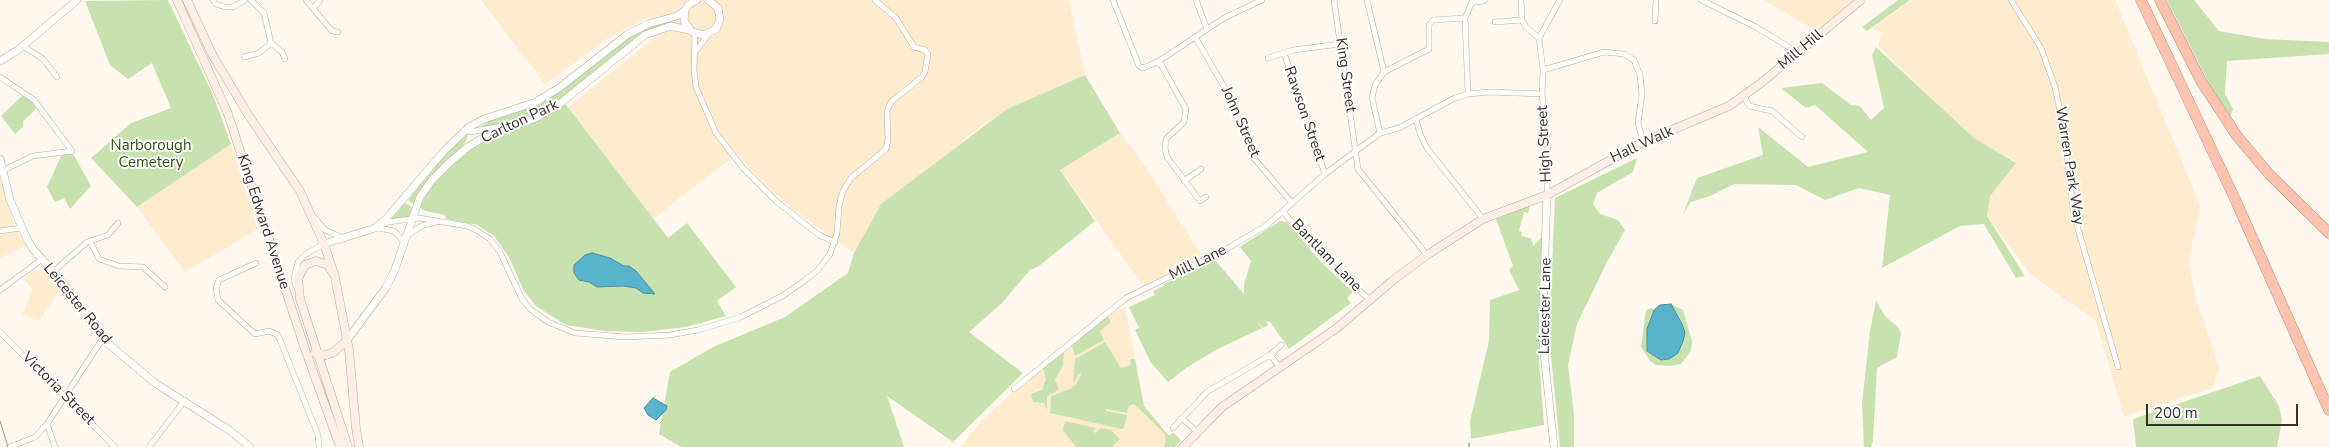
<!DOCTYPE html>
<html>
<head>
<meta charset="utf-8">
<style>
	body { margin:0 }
	#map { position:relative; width:2329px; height:447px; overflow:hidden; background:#fef8ee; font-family:"Nunito Sans",sans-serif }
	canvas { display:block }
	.scale { position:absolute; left:2146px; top:404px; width:152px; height:22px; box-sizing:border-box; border:2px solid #363128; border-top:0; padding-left:6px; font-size:15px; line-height:18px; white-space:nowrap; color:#363128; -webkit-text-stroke:4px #fff; paint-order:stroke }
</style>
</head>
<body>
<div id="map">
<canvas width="2329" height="447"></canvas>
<div class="scale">200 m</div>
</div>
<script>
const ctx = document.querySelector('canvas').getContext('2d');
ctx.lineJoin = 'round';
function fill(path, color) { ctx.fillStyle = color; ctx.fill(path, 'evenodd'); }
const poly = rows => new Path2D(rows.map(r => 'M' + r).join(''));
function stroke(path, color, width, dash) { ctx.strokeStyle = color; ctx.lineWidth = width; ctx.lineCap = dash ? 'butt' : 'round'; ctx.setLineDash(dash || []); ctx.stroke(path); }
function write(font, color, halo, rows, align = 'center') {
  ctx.font = font + ' "Nunito Sans",sans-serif'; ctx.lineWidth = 4; ctx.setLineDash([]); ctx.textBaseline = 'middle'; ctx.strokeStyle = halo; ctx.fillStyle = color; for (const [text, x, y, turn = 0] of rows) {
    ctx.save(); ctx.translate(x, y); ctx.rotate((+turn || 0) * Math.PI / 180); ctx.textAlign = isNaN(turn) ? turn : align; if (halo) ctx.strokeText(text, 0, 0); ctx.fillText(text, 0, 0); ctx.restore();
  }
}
const built = poly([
	[481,0,1069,0,1085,75,1007,109,971,134,931,168,881,204,854,253,791,208,761,181,737,154,651,220,567,108,654,38,650,16,607,39,545,84],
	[1763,0,1854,0,1817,31],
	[1912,0,2115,0,2200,205,2189,260,2195,297,2220,369,2212,388,2124,417,2096,321,2030,274,1986,214,1989,196,2016,162,1973,138,1878,46,1882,32,1872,28],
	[1120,133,1143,163,1201,255,1143,286,1060,169],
	[231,144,258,229,185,272,137,207],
	[0,180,2,181,14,224,13,227,0,229],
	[18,231,26,246,0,258,0,235],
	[34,270,45,272,60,289,39,321,22,314,33,290,23,278],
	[1125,307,1144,406,1168,435,1174,433,1175,447,960,447,984,418,1015,390,1109,315]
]);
const green = poly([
	[168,0,213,95,231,144,137,207,91,158,131,123,171,108,152,63,128,79,110,65,85,1],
	[1898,0,1910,0,1867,31,1862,27],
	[2167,0,2194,0,2219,31,2265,39,2329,42,2329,54,2227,61,2225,94,2233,109,2230,116,2212,89],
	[670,21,670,23,661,25,637,37,559,101,540,113,476,130,489,121,541,104,625,39,645,28],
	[1876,47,1974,138,2016,163,1990,196,1987,216,2025,276,2016,278,1984,224,1960,226,1882,268,1890,195,1859,188,1825,200,1796,185,1734,184,1710,196,1691,202,1683,214,1697,178,1763,155,1758,127,1808,167,1868,152,1815,105,1806,108,1781,88,1822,83,1851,105,1860,106,1871,120,1884,108,1872,55],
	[1085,75,1120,133,1060,170,1095,221,1039,266,1030,270,1002,303,969,332,1023,373,953,442,887,396,904,447,681,447,659,434,670,372,713,347,785,317,848,273,854,253,881,204,1007,109],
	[23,95,38,107,23,121,23,127,15,134,1,116],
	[564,102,668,238,687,223,736,287,717,301,726,316,686,327,643,332,604,331,566,325,536,306,524,291,509,257,494,236,477,225,447,219,444,215,422,210,420,206,432,185,463,154,496,132],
	[468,134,464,146,425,184,413,204,408,200,448,151],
	[70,153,73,154,91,186,70,209,64,198,55,202,47,187,61,156],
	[1637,158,1633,172,1597,193,1593,204,1600,214,1618,220,1625,230,1607,262,1577,324,1568,365,1574,414,1574,447,1560,447,1549,336,1555,198],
	[405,203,412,207,409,217,388,221],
	[1530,205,1528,213,1524,212,1519,231,1522,232,1521,236,1531,238,1533,246,1544,235,1539,360,1544,425,1471,439,1470,421,1489,341,1490,300,1519,290,1509,270,1513,266,1496,219],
	[1280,221,1287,222,1321,262,1353,292,1347,298,1351,303,1289,349,1270,322,1266,321,1268,325,1263,328,1256,320,1262,328,1216,350,1186,368,1168,382,1151,363,1135,330,1139,328,1129,307,1155,295,1153,291,1164,286,1164,284,1215,260,1244,294,1244,284,1251,261,1240,247],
	[1876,301,1885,316,1898,327,1901,333,1897,357,1877,368,1873,441,1871,447,1864,447,1862,403,1870,331],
	[1671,304,1683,310,1692,341,1691,351,1681,364,1669,366,1656,365,1650,361,1641,347,1646,310,1652,308,1654,310,1651,315,1682,324],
	[1108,316,1111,322,1100,331,1104,340,1075,356,1071,343],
	[1105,342,1121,368,1131,365,1130,359,1135,359,1144,406,1168,435,1174,433,1181,440,1175,447,1164,447,1166,438,1164,433,1134,404,1129,406,1127,413,1106,409,1106,411,1127,415,1124,428,1122,429,1050,413,1051,396,1070,389,1076,384,1082,373,1079,374,1073,384,1075,359],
	[1064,349,1063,365,1055,380,1059,389,1047,397,1047,410,1044,403,1033,402,1031,394,1042,390,1046,379,1043,368],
	[2260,376,2279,406,2282,420,2277,447,2136,447,2133,419],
	[1065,421,1097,428,1093,431,1095,433,1101,428,1111,430,1120,439,1112,447,1076,447,1063,430]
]);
const water = poly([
	[592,253,610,258,624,266,629,266,636,271,655,294,643,293,636,288,623,286,597,287,589,282,579,280,574,273,574,265,585,255,592,253],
	[1671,304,1682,324,1685,333,1683,341,1678,353,1669,359,1661,360,1647,351,1647,329,1654,310,1660,305,1671,304],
	[653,398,667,406,666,410,656,420,648,415,644,408,653,398]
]);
const stream = poly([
	[1469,443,1469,447]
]);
const minor = poly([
	[213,0,216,4,225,7,233,7,245,0],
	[251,0,264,13,271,43,282,52,285,59],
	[306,0,332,31,338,32],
	[1113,0,1139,66,1143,68,1159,61,1224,18,1262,0],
	[1196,0,1207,29],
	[1334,0,1358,169,1427,255],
	[1367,0,1384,72],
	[1521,0,1522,20],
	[1701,0,1756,27,1787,46,1797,54],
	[2011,0,2041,48,2055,87,2062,120,2074,215,2118,367],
	[314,8,320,0],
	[1465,18,1468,94],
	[1522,20,1526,27,1539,38],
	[1655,21,1656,0],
	[1495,22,1522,20],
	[695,34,694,71,696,87,716,133,743,168,777,202,819,235,835,242],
	[1195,37,1229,95,1253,157,1292,203],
	[23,46,43,59,57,77],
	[696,51,708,35],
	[1284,53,1325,174],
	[244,57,259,53,271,43],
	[1268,58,1293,50,1340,44],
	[1159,61,1186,109,1184,122,1166,139,1165,148,1167,157,1200,201,1206,197],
	[1543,70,1604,52,1624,54,1634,60,1640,75,1642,94,1638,123,1643,142],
	[0,77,34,100,72,151],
	[1744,95,1749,106,1772,111,1802,137],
	[1416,120,1421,136,1427,148,1483,219],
	[470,132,512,124],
	[1380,133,1372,98,1375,85,1384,72,1429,49,1429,25,1433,20,1465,18,1473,0,1480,2,1485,0],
	[4,170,33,156,72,151],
	[1184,181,1201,169],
	[1547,195,1548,151,1542,94,1543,70,1539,38,1560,0],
	[1283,212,1326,260,1370,300],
	[315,218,325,230,341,237],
	[380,226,388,222,419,218,467,226,476,230,490,239,500,252,522,299,530,309,548,322,575,333,625,337,670,335,698,330,741,317,784,295,804,281,818,270,830,254,837,233,839,206,843,191,851,178,886,149,888,140,887,111,889,106,892,101,922,77,925,72,928,54,925,50,914,47,896,18,875,0],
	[378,228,394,231,404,242],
	[0,231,21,228],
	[407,235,424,225,437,222],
	[90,241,99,259,119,266,143,267,165,287],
	[256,263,219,280,216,288,218,300,255,334,269,331,278,335,318,435,319,447],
	[53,272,87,242,108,235,118,223],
	[296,286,294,279,298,262,306,254,324,244],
	[0,290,41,260],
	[0,332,115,447],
	[1270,355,1280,367],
	[1014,389,1126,298,1230,247,1267,225,1325,174,1380,133,1399,128,1455,98,1468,94,1490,92,1542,94],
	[1182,418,1197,432],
	[47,424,55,447],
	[1173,428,1207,392,1270,355,1281,345],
	[10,447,35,437,47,424,103,338],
	[149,447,185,400]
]);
const tertiary = poly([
	[697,0,688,5,685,10,684,21,692,32,704,35,716,29,720,20,718,8,708,0],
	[0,61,18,50,77,0],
	[0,159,10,200,27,239,33,249,59,278,106,342,155,383,229,430,250,447],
	[1547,195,1542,334,1554,447],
	[324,244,375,228,386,219,444,151,469,127,484,119,536,102,559,88,628,34,648,24,677,16,685,10],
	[347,340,385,289,394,272,420,197,432,180,450,162,468,147,491,133,536,118,557,106,645,35,671,26,689,30]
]);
const secondary = poly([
	[177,0,228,114,305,349,340,447],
	[187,0,213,56,249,116,300,191,324,244,335,277,349,350,356,428,359,447],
	[332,272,328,265,316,261,305,265,298,278,300,299,348,447],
	[315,353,326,355,334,352,347,340],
	[1183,447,1222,407,1337,328,1392,281,1427,255,1483,219,1547,195,1643,142,1729,106,1761,83,1861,0]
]);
const motorway = poly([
	[2141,0,2235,199,2329,410],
	[2160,0,2201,81,2237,136,2269,174,2329,233]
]);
const rail = poly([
	[0,421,8,447]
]);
const streetNames = [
	["Mill Hill",1801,50,-40],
	["King Street",1345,75,82],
	["Rawson Street",1304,114,71],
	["Carlton Park",520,122,-25],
	["John Street",1240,122,66],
	["High Street",1545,144,-93],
	["Hall Walk",1642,145,-25],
	["Warren Park Way",2069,166,81],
	["King Edward Avenue",263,222,72],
	["Bantlam Lane",1326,256,46],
	["Mill Lane",1198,263,-26],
	["Leicester Road",77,304,51],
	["Leicester Lane",1546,306,-89],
	["Victoria Street",58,389,45]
];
const parkNames = [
	["Narborough",151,146],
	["Cemetery",151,163]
];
fill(built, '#ffecce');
fill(green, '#c8e2af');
fill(water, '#58b4ca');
stroke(water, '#4e8d99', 1);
stroke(stream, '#4e8d99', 1);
stroke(minor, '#bbad97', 6);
stroke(tertiary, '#bbad97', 8);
stroke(secondary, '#bbad97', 9);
stroke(motorway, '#b99080', 11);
stroke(minor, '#fff', 5);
stroke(tertiary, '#fff', 7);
stroke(secondary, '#ffede7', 8);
stroke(motorway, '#ffc3b0', 10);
stroke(rail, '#99938a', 1);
write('15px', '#363128', '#fff', streetNames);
write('15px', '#35510c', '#fff', parkNames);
</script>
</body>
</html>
